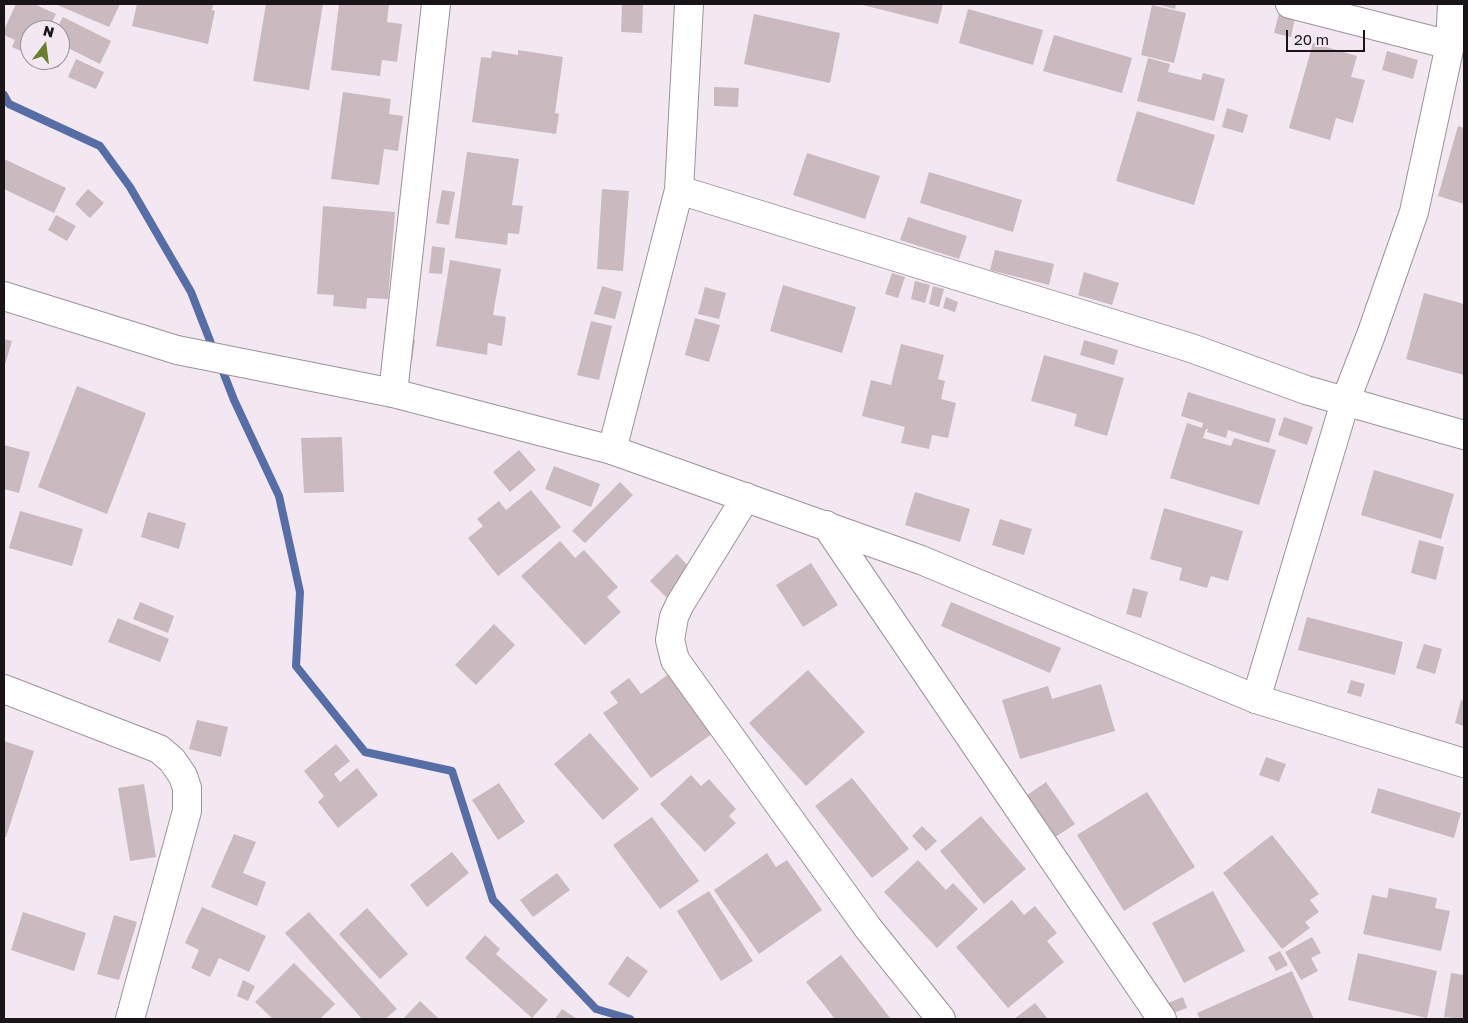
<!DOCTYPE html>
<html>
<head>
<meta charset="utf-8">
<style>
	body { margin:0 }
	#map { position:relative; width:1468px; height:1023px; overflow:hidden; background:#f3e7f2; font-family:"Golos Text",sans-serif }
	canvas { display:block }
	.frame { position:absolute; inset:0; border:5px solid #181418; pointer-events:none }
	.north { position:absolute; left:20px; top:20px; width:50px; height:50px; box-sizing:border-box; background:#f3e7f2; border:1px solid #9b939b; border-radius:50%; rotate:15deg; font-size:14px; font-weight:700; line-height:20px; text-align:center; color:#181418 }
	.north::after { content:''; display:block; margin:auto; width:18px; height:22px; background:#697e2f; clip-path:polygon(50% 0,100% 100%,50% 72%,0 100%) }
	.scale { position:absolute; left:1286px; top:30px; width:79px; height:22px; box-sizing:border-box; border:2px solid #181418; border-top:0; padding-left:6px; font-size:15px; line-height:18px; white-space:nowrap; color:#181418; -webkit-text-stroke:4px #f3e7f2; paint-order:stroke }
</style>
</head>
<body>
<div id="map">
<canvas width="1468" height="1023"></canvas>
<div class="frame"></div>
<div class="north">N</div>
<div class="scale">20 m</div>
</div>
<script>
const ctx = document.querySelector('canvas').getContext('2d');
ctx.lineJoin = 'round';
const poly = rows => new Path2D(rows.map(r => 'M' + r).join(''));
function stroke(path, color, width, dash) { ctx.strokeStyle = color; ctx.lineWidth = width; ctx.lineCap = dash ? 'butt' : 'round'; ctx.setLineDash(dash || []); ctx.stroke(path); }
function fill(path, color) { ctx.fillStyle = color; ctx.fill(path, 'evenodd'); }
const stream = poly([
	[4,95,9,104,100,146,130,187,191,292,214,351],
	[220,364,234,400,279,496,300,592,296,666,365,752,452,771,493,900,596,1009,630,1019]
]);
const building = poly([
	[16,4,34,4,56,14,48,30,30,30,30,55,12,47,15,40,4,35,4,30],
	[55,4,120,4,109,27],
	[137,4,213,4,212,10,215,11,208,44,132,26],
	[266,4,323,4,309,90,253,81],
	[339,4,389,4,387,22,402,24,397,62,382,60,380,76,331,70],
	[622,4,643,4,642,33,621,32],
	[859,4,943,4,938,24],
	[1156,4,1176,4,1175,9],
	[1152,5,1186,13,1174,63,1141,55],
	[968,9,1043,30,1033,65,959,43],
	[1280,9,1296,13,1291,37,1274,33],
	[754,14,840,33,830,83,744,64],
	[63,17,111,41,100,64,60,44,60,30,56,30],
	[1054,35,1132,58,1122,93,1043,71],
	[1313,43,1357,56,1351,77,1365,80,1353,123,1336,118,1330,140,1289,128],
	[60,50,66,54,58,68,44,60,60,60],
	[518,50,563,57,555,113,559,114,556,134,472,122,481,57,491,58,492,51,518,55],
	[1387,51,1418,60,1413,79,1382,70],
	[1148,58,1170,64,1168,72,1201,80,1203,73,1225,79,1214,121,1137,101],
	[76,59,104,72,96,89,68,77],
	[714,87,739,88,738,107,714,106],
	[343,92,391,99,389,114,403,116,398,151,384,149,379,185,331,179],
	[1227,108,1248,115,1243,133,1222,127],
	[1137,111,1215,135,1194,205,1116,181],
	[1458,126,1464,128,1464,204,1438,196],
	[467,152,519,159,512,205,523,206,519,234,508,233,507,245,455,238],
	[807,153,880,176,865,219,793,195],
	[4,159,66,188,54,213,4,189],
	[929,172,1022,200,1013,232,920,203],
	[88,189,104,203,90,218,75,204],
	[602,189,629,191,623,271,597,269],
	[442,190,455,192,449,225,436,223],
	[323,206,395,212,388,299,367,298,366,309,333,306,334,295,317,294],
	[56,215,76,226,67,241,48,230],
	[908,217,967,236,959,259,900,240],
	[432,246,445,248,442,274,429,273],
	[995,250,1054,264,1049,285,990,270],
	[450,260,501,269,493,315,506,317,502,346,488,343,487,355,436,346],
	[1084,272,1119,283,1112,305,1078,295],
	[892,273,905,277,898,298,885,294],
	[915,281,930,285,925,303,911,299],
	[783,285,856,307,842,353,770,331],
	[602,286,622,292,615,319,594,314],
	[933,286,944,289,939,307,929,304],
	[705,287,726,293,719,319,698,314],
	[1424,293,1464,304,1464,375,1406,359],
	[946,297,958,302,955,312,943,308],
	[695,318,720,325,709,362,685,355],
	[591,321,612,326,599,380,577,375],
	[4,339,12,341,4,368],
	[402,339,415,340,412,361,400,360],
	[1084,340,1118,350,1114,365,1080,355],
	[901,344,944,355,938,379,945,381,941,399,956,403,948,438,932,435,929,449,901,443,905,427,862,416,871,380,891,385],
	[1044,355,1124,378,1107,436,1074,426,1077,414,1031,401],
	[77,386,146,413,107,514,38,487],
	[1188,392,1276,419,1269,443,1228,430,1226,438,1207,432,1208,429,1206,429,1203,438,1231,446,1234,438,1276,450,1259,505,1170,478,1187,423,1202,428,1203,423,1181,416],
	[1284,417,1313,427,1307,445,1278,435],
	[342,437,344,492,304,493,301,438],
	[4,445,30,452,19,493,4,489],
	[519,450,536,470,510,492,493,472],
	[554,466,600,484,591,507,545,489],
	[1374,470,1454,494,1441,539,1361,515],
	[620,482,633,495,585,543,572,531],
	[531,490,561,527,498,576,468,538,483,526,477,519,499,501,506,510],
	[915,492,970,509,960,542,905,525],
	[1164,508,1243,531,1228,581,1211,576,1207,588,1179,580,1182,568,1150,559],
	[20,511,83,529,72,566,9,548],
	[148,512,186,523,179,549,141,537],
	[1000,519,1032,529,1024,555,992,545],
	[1419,540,1444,547,1436,580,1411,573],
	[560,541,575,558,584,550,618,587,607,597,621,612,585,645,521,576],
	[677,554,694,572,667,598,650,581],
	[811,563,838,605,803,627,776,585],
	[1133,588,1148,592,1141,618,1126,614],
	[140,602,174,616,168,633,133,619],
	[951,602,1061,648,1050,673,941,626],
	[1307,617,1403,642,1395,675,1298,650],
	[118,618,169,639,160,662,108,642],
	[494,624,515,645,476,685,455,665],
	[1424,644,1442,649,1435,674,1416,668],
	[808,670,865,732,806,786,749,723],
	[669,674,713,733,651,778,603,713,618,703,610,692,629,678,641,694],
	[1351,680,1365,684,1361,697,1347,693],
	[1101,684,1115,731,1020,759,1002,700,1048,686,1052,699],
	[1461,700,1464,701,1464,726,1455,723],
	[197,720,228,727,221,757,189,749],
	[590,733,639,789,603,820,554,764],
	[4,741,34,751,6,837,4,837],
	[336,744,350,761,334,774,340,782,357,768,378,795,338,828,318,802,324,796,304,771],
	[1266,757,1286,764,1279,782,1259,775],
	[691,775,701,786,709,779,736,809,729,816,736,823,705,852,660,804],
	[852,778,909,849,872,878,815,806],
	[1046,782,1075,824,1054,838,1026,796],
	[499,783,525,822,498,840,472,800],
	[144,784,156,857,130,861,118,788],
	[1378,788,1461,813,1454,838,1371,813],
	[1147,792,1195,867,1124,911,1077,835],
	[981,816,1026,869,984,904,940,851],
	[652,817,699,881,660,909,613,845],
	[922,826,937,841,926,851,912,836],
	[234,834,256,842,243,873,266,882,257,906,211,887],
	[1272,835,1319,894,1310,900,1319,912,1305,922,1310,928,1282,949,1223,873],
	[452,852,469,873,427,907,410,885],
	[767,853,776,867,787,860,822,910,759,954,714,890],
	[918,860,946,890,953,883,978,909,937,948,884,892],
	[557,873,570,890,533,917,520,900],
	[1389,888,1437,898,1435,908,1450,911,1441,951,1363,934,1372,895,1387,898],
	[709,891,753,961,721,981,677,911],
	[1213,891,1245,951,1184,983,1152,923],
	[1012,900,1024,915,1035,906,1057,933,1047,941,1064,962,1008,1008,956,947],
	[202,907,266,936,249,972,219,958,210,977,191,968,199,950,185,943],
	[367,908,408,954,380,979,339,934],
	[23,912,86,933,74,971,11,950],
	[309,912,397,1009,385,1019,362,1019,285,933],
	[114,915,137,922,119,980,97,974],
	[485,935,500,949,496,954,548,1000,532,1018,465,958],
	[1312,937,1321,953,1311,958,1318,971,1301,980,1285,952],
	[1280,951,1288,965,1276,971,1268,957],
	[1358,953,1437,971,1427,1018,1348,1000],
	[841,955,891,1019,835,1019,806,982],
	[627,956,648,971,629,998,608,984],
	[294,963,335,1004,320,1019,273,1019,255,1002],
	[1292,971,1314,1019,1200,1019,1197,1013],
	[1451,973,1464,975,1464,1019,1444,1017],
	[243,980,255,986,248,1001,237,996],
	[1183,997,1187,1008,1173,1013,1168,1003],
	[420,1001,439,1019,403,1019],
	[1035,1003,1048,1019,1014,1019],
	[562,1009,577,1019,555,1019]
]);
const street = poly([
	[1290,4,1450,45],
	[679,190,1191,348,1306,390,1464,435],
	[393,393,436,4],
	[612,450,679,190,689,4],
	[746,497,680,604,674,617,670,640,675,660,868,928,941,1019],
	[826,525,1162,1019],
	[4,689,159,749,172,760,183,776,187,788,187,811,130,1019],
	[1256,699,1345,402,1371,335,1414,212,1450,45,1452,4]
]);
const secondary = poly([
	[4,296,177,350,393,393,612,450,921,560,1256,699,1464,763]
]);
stroke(stream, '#576da6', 8);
fill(building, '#cababf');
stroke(street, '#9c929b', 30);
stroke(secondary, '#9c929b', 30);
stroke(street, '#fff', 28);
stroke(secondary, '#fff', 28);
</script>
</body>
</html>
